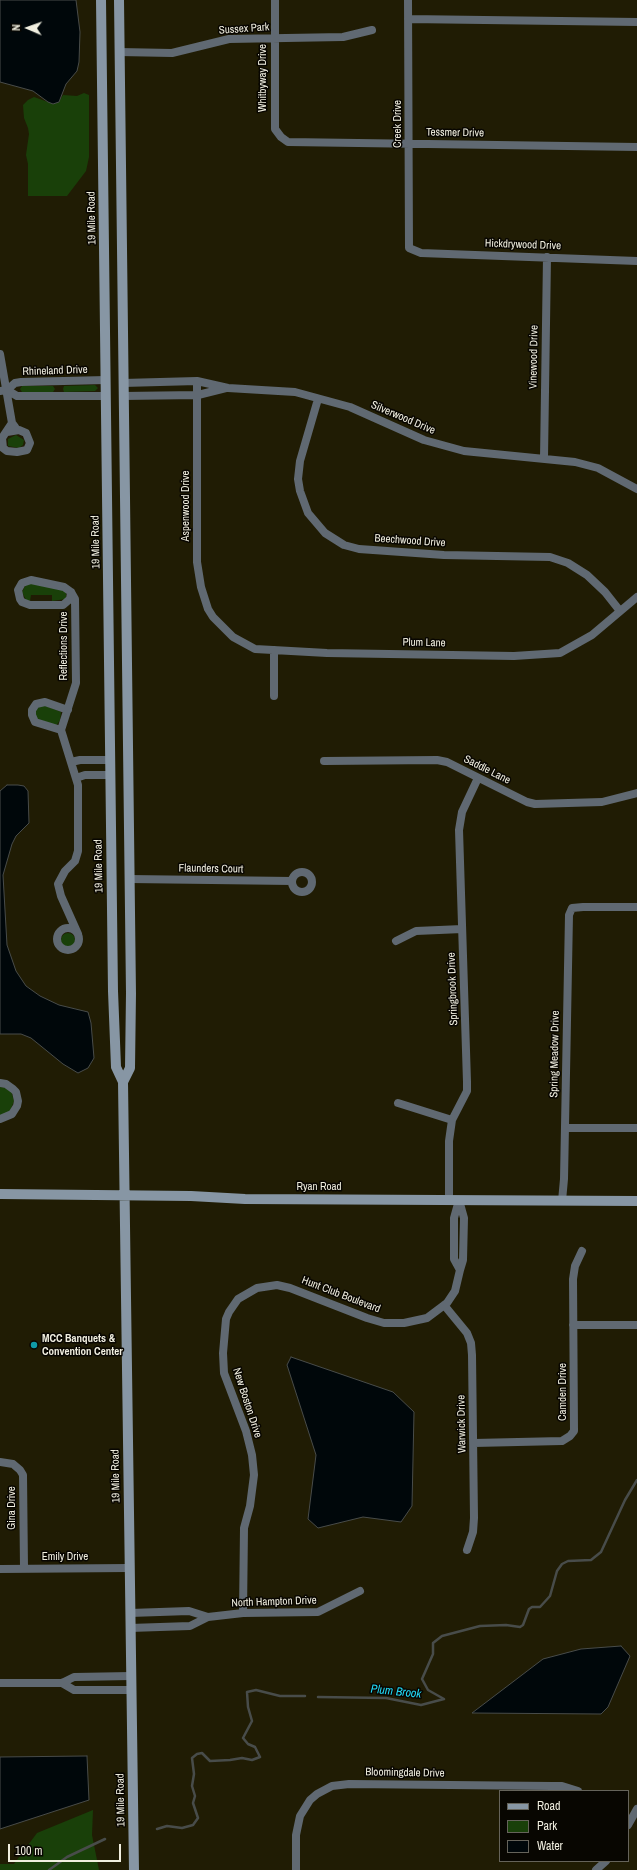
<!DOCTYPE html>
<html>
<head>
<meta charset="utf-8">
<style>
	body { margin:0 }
	#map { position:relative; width:637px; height:1870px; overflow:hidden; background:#201c04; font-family:"Archivo Narrow",sans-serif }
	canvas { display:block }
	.legend { position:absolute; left:499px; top:1790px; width:130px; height:72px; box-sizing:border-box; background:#080601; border:1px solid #65635a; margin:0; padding:5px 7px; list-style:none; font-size:12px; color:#f0eedf }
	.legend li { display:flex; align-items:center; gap:8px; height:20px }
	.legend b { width:20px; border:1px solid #65635a }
	.north { position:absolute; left:8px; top:8px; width:40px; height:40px; -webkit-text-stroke:3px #080601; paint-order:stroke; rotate:272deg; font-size:11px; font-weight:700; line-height:16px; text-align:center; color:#f0eedf }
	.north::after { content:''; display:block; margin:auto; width:14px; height:18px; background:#f0eedf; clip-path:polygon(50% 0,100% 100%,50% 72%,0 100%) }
	.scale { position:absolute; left:8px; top:1844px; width:113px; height:18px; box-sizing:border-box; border:2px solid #f0eedf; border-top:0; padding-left:5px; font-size:12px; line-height:14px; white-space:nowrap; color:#f0eedf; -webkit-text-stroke:3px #080601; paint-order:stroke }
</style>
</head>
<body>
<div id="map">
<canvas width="637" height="1870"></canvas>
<ul class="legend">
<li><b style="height:5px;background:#8796a4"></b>Road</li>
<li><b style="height:11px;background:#194009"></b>Park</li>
<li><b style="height:11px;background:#00070a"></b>Water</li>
</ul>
<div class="north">N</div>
<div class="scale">100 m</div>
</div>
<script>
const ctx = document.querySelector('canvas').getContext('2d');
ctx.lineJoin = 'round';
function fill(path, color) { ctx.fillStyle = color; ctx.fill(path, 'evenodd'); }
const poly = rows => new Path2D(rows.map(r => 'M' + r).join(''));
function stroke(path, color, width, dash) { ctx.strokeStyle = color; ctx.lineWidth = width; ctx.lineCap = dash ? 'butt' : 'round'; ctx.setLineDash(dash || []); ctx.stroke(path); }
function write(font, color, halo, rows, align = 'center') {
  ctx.font = font + ' "Archivo Narrow",sans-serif'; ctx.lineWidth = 3; ctx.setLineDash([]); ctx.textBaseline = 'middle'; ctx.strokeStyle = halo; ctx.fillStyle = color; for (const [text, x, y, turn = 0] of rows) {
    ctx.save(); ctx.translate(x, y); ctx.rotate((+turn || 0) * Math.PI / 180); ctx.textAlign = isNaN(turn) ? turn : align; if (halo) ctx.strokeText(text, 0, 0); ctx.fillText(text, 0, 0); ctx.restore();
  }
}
const green = poly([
	[84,93,89,95,89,157,86,171,67,196,28,196,28,164,26,155,29,134,28,128,24,118,23,105,28,100,34,97,48,102,59,102,63,95,77,96],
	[95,385,98,388,95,391,64,392,63,389,64,386],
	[22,386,53,386,55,389,53,392,22,392,20,389],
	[16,435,24,440,23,445,19,448,8,446,8,439],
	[30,583,63,590,66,592,66,599,52,601,52,595,31,595,30,601,26,600,22,592,25,586],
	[44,705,61,712,60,720,56,726,36,718,35,711,38,707],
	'61 940a7 7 0 1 1 14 0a7 7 0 1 1-14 0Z',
	[0,1087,7,1088,11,1091,14,1101,10,1111,0,1116],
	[93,1810,92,1835,99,1870,0,1870,0,1864,14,1864,37,1833]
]);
const water = poly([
	[0,0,76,0,80,32,79,62,77,71,66,84,59,102,53,104,48,102,33,91,0,82,0,0],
	[7,785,18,785,24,786,28,791,29,823,16,836,12,844,3,875,7,945,16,971,26,986,40,996,59,1005,88,1012,91,1023,94,1058,88,1068,78,1073,63,1064,31,1038,21,1034,0,1034,0,791,7,785],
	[291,1357,393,1392,414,1412,412,1506,401,1522,363,1517,318,1528,308,1519,316,1455,287,1365,291,1357],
	[621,1646,630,1656,608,1707,601,1714,472,1713,543,1659,581,1649,621,1646],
	[87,1756,89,1800,0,1829,0,1757,87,1756]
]);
const stream = poly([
	[318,1697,386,1698,421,1705,444,1699,428,1690,422,1679,433,1654,433,1643,442,1636,480,1626,506,1625,520,1627,523,1625,529,1609,532,1607,540,1607,550,1596,557,1571,562,1564,568,1561,591,1560,601,1552,625,1500,637,1480],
	[157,1829,167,1826,182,1828,193,1825,198,1818,193,1803,195,1796,192,1786,194,1774,192,1758,197,1754,202,1753,210,1761,230,1760,242,1758,252,1760,260,1757,255,1747,248,1744,243,1738,252,1721,248,1707,247,1692,256,1690,280,1696,305,1696],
	[49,1870,67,1857,105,1839]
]);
const minor = poly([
	[275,0,275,129,281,137,288,142,637,147],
	[408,0,409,248,421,253,637,261],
	[408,19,637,22],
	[119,52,172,53,229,39,343,37,372,30],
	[0,354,12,423,15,427],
	[197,381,197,562,201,587,208,609,213,617,233,637,255,649,327,653,514,656,560,653,592,635,637,597],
	[123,383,197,381,228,388,295,392,350,407,424,440,464,451,575,462,598,468,637,489],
	[7,390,17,396,106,396],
	[0,391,7,390,15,383,21,382,106,380],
	[123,396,198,395,226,388],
	[318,399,300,461,298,479,300,491,308,513,325,533,344,545,359,549,444,555,550,557,568,563,587,575,605,592,620,611],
	[7,432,19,430,26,433,30,443,27,450,17,452,7,451,3,448,2,438,12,423],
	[544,458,547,257],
	[71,592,70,599,63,605,30,605,22,602,20,599,18,590,22,583,31,580,64,587,71,592,75,599,76,683,61,730,78,785,78,851,75,861,65,871,58,884,61,896,78,934],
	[274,696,274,650],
	[61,730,35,722,32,715,32,710,36,704,45,702,68,710],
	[324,761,437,760,447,762,527,802,535,804,602,802,637,793],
	[71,762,80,760,110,760],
	[76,778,85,775,110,775],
	'292 882a10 10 0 1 1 20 0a10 10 0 1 1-20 0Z',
	[129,879,292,881],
	'57 939a11 11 0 1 1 22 0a11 11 0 1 1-22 0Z',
	[396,941,416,931,462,929],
	[0,1083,6,1084,13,1089,16,1092,18,1101,17,1106,12,1114,0,1119],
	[398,1103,452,1120],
	[565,1128,637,1128],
	[449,1200,449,1141,452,1120,467,1091,467,1082,459,830,462,812,478,778],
	[459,1200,464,1218,463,1260,460,1270,454,1259,454,1218,459,1200],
	[562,1201,564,1179,569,915,572,908,583,907,637,907],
	[444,1305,467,1333,471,1343,472,1355,474,1518,473,1532,467,1550],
	[573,1325,637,1325],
	[474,1443,562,1441,570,1436,574,1431,573,1279,575,1266,582,1251],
	[0,1462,13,1464,20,1470,23,1475,24,1568],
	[0,1569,129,1568],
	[130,1613,189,1611,208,1617],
	[243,1613,244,1528,250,1506,254,1475,252,1455,246,1431,224,1373,223,1353,226,1319,229,1312,238,1299,257,1288,277,1285,290,1288,367,1318,384,1323,404,1323,427,1318,447,1303,455,1291,460,1270],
	[130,1628,190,1626,208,1617,243,1613,318,1612,360,1591],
	[0,1683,62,1683,74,1677,131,1676],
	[62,1683,74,1690,131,1690],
	[628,1825,637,1809],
	[296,1870,296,1835,300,1816,310,1800,317,1794,332,1786,349,1784,552,1786,562,1786,578,1791],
	[596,1870,606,1861]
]);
const secondary = poly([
	[101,0,113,991,116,1067,123,1082,134,1870],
	[119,0,131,993,130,1068,123,1082],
	[0,1194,191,1196,245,1199,637,1201]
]);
const markers = [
	[34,1345,4,"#0f9aa8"]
];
const streetNames = [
	["Sussex Park",244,29,-4],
	["Whitbyway Drive",263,78,-90],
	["Creek Drive",398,124,-90],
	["Tessmer Drive",455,133,1],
	["19 Mile Road",92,218,-91],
	["Hickdrywood Drive",523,245,2],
	["Vinewood Drive",534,357,-89],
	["Rhineland Drive",55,371,-2],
	["Silverwood Drive",403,418,23],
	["Aspenwood Drive",186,506,-90],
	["Beechwood Drive",410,541,4],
	["19 Mile Road",96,542,-91],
	["Plum Lane",424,643,1],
	["Reflections Drive",64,646,-90],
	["Saddle Lane",487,770,27],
	["19 Mile Road",99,866,-91],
	["Flaunders Court",211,869,1],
	["Springbrook Drive",453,989,-92],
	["Spring Meadow Drive",555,1054,-89],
	["Ryan Road",319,1187],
	["Hunt Club Boulevard",341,1295,21],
	["Camden Drive",563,1392,-90],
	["New Boston Drive",247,1403,72],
	["Warwick Drive",462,1424,-91],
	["19 Mile Road",116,1476,-91],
	["Gina Drive",12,1508,-90],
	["Emily Drive",65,1557],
	["North Hampton Drive",274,1602,-2],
	["Bloomingdale Drive",405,1773,1],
	["19 Mile Road",121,1800,-91]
];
const poiNames = [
	["MCC Banquets &",42,1339],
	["Convention Center",42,1352]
];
const waterNames = [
	["Plum Brook",396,1692,6]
];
fill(green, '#194009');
fill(water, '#00070a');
stroke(water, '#484c4a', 1);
stroke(stream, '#484c4a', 2.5);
stroke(minor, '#606972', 8);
stroke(secondary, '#8796a4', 10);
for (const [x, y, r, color] of markers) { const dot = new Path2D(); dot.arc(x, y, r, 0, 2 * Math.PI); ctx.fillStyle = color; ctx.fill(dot); stroke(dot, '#080601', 1.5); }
write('11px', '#f0eedf', '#080601', streetNames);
write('bold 11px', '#f0eedf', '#080601', poiNames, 'left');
write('italic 12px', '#22ddfa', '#080601', waterNames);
</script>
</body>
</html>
